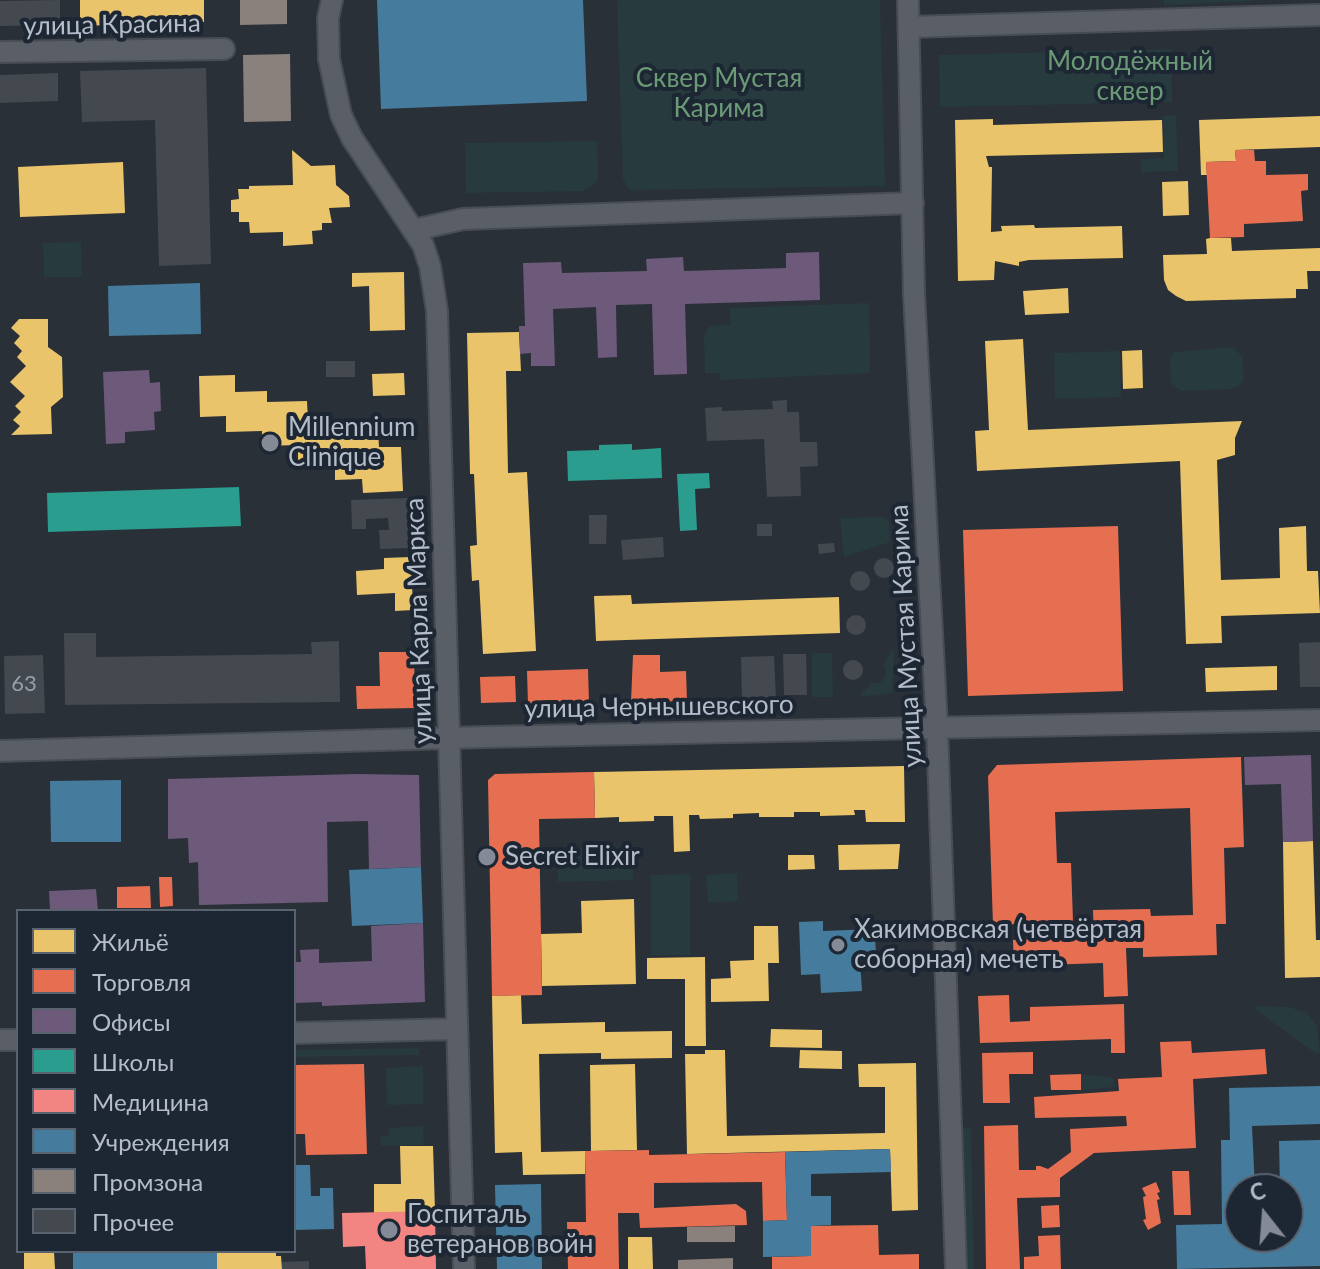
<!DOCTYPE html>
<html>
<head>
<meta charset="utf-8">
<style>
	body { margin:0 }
	#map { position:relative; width:1320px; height:1269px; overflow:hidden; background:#2a3038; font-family:Lato,sans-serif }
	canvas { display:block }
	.legend { position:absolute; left:16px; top:909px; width:280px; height:344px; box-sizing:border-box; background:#1d2633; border:2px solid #59626f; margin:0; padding:10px 14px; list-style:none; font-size:24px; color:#b4bcc9 }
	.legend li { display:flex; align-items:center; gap:16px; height:40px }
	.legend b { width:40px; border:2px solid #59626f }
	.north { position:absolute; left:1224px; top:1173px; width:80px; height:80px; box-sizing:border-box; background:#1d2633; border:2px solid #59626f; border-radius:50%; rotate:343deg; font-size:22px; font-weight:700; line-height:32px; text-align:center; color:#b4bcc9 }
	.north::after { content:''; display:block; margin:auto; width:28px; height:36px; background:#848b96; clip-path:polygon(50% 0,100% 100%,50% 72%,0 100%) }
</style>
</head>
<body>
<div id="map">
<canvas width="1320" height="1269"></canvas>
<ul class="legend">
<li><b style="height:22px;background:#e9c46a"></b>Жильё</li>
<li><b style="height:22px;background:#e76f51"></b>Торговля</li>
<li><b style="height:22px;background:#6d597a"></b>Офисы</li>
<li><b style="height:22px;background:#2a9d8f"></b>Школы</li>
<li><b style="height:22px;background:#f28482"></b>Медицина</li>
<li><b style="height:22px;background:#457b9d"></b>Учреждения</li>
<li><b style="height:22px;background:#8a817c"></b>Промзона</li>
<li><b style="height:22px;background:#444950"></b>Прочее</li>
</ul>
<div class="north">С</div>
</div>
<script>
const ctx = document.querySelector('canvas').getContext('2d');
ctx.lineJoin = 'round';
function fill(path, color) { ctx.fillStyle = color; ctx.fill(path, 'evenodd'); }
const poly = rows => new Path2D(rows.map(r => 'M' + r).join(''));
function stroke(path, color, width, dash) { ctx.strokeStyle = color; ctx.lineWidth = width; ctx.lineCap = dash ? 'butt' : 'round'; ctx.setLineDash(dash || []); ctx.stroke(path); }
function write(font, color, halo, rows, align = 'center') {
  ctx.font = font + ' Lato,sans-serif'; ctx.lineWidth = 8; ctx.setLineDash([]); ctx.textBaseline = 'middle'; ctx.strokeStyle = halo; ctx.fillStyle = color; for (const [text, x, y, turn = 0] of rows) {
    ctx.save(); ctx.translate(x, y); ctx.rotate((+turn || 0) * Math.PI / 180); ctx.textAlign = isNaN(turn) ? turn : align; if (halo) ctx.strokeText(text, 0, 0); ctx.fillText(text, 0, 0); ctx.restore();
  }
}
const green = poly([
	[617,0,880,0,885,186,629,190,623,179],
	[1164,0,1252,0,1252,1,1164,5],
	[1171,49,1172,102,940,107,939,55],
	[1176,115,1178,171,1141,172,1141,159,1164,158,1163,116],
	[597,141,598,178,596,183,583,191,466,193,465,143],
	[81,242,82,277,44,277,43,243],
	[869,303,870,373,721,380,719,373,705,373,704,336,710,326,731,325,730,308],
	[1232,347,1242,356,1244,379,1239,386,1230,389,1181,391,1171,383,1170,358,1174,352],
	[1120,351,1121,397,1055,399,1054,353],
	[883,517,889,521,890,542,844,557,840,518],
	[894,650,892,693,858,697,872,683,880,683,884,679,886,671,883,666,891,651],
	[812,653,832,653,833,697,812,697],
	[633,846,633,880,558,882,558,848],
	[737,873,738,901,708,903,706,875],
	[690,874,690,955,651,955,651,875],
	[1256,1006,1289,1007,1307,1013,1317,1026,1320,1053,1315,1053,1256,1010],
	[419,1048,419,1055,294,1057,294,1050],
	[423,1066,423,1104,387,1105,386,1068],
	[1081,1074,1114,1078,1115,1087,1081,1090],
	[423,1126,424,1145,381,1146,380,1136,389,1135,389,1128],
	[960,1128,971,1128,974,1269,964,1269]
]);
const homes = poly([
	[80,0,204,0,204,22,80,26],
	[1320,116,1320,147,1235,150,1236,161,1206,162,1207,175,1201,175,1199,120],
	[993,119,993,125,1162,120,1163,152,986,156,989,167,992,167,991,232,1002,231,1001,226,1034,225,1035,228,1122,226,1123,258,1029,260,1019,262,1019,266,995,261,994,280,958,281,955,120],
	[292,150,311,166,335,165,336,185,349,196,350,207,329,208,332,223,322,223,322,230,312,231,313,244,283,246,283,232,250,233,249,222,239,222,239,212,231,212,231,200,239,199,238,189,249,189,249,186,293,185],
	[123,162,125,213,20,217,18,167],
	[1188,181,1189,215,1163,216,1162,182],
	[1210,238,1231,238,1232,251,1320,248,1320,271,1307,271,1308,289,1296,289,1296,298,1186,301,1176,296,1168,290,1164,280,1163,255,1207,254,1206,239],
	[404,272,405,330,370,331,369,286,352,287,352,273],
	[1068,288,1069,313,1025,315,1023,291],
	[19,319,48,319,48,347,62,357,63,397,51,407,52,434,11,435,20,426,13,420,21,412,15,406,25,396,10,382,26,366,17,357,22,351,14,343,20,336,11,328],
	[519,332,521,371,506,371,508,473,527,472,536,651,483,654,479,580,472,581,470,546,477,545,474,474,470,474,467,333],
	[1023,339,1028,430,1242,421,1235,438,1235,455,1217,460,1221,580,1280,578,1279,528,1306,526,1307,571,1318,571,1320,613,1221,616,1222,643,1186,644,1180,461,977,471,975,431,989,430,985,341],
	[1142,350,1143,388,1123,389,1122,351],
	[404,373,405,395,373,396,372,374],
	[235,375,235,392,267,391,267,402,307,401,308,421,336,420,336,431,378,430,379,447,401,447,403,491,363,493,362,479,335,480,335,459,298,460,298,445,262,446,262,431,226,432,226,416,200,417,199,376],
	[411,557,413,610,395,611,395,593,357,595,356,571,384,569,384,558],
	[631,595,632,604,839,597,840,633,596,641,594,596],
	[1277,666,1277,690,1206,692,1205,668],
	[904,766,905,822,866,822,865,810,854,810,855,815,820,816,820,812,794,812,794,817,759,817,759,813,733,814,733,818,700,819,699,815,689,815,690,851,674,852,673,816,654,816,654,821,619,822,619,817,595,818,594,772],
	[1313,841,1316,940,1320,940,1320,977,1285,978,1283,842],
	[900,844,898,869,839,870,838,845],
	[788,855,814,855,815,869,788,870],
	[634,899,636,984,542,986,541,934,582,933,581,901],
	[754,926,778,926,779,963,768,963,769,1001,711,1002,711,979,731,978,730,961,754,960],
	[705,957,706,1046,685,1046,685,979,647,979,647,958],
	[521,995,522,1024,605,1022,605,1032,672,1031,672,1058,601,1059,601,1053,539,1054,541,1152,585,1151,585,1174,523,1175,522,1152,495,1153,492,996],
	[771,1029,822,1030,822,1048,770,1047],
	[705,1050,725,1050,727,1136,885,1133,885,1087,859,1087,858,1064,916,1063,918,1210,892,1211,890,1149,687,1154,685,1054,705,1054],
	[800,1050,842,1051,842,1069,799,1068],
	[635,1064,637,1150,591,1151,590,1065],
	[400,1146,433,1146,435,1211,374,1213,374,1184,401,1184],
	[628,1237,652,1237,653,1269,628,1269],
	[24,1251,54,1251,55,1269,24,1269],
	[248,1251,276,1251,276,1256,281,1256,282,1269,217,1269,217,1253]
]);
const shops = poly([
	[1235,150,1254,150,1255,161,1266,161,1266,175,1308,174,1308,190,1301,191,1303,221,1244,224,1244,237,1210,238,1206,162,1236,161],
	[1118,526,1123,691,968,696,963,530],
	[379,652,414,652,415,708,357,709,356,686,380,686],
	[633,655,660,655,660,672,686,671,687,701,631,702],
	[588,669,589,702,528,704,527,671],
	[515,676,516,702,481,703,480,677],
	[1241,757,1244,847,1224,848,1226,924,1216,924,1217,955,1143,957,1143,948,1126,948,1128,996,1104,997,1103,963,1014,966,1013,940,1094,938,1093,910,1150,909,1151,916,1193,915,1190,808,1055,812,1057,863,1071,863,1073,922,993,925,988,776,997,765],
	[594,772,595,818,539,819,542,995,492,996,488,780,495,774],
	[159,877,172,877,173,906,160,907],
	[150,886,151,908,117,908,117,887],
	[1009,995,1010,1022,1030,1021,1030,1007,1124,1004,1125,1053,1111,1053,1111,1039,980,1043,978,996],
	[1191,1041,1192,1053,1265,1049,1267,1074,1193,1079,1196,1148,1094,1153,1060,1178,1060,1197,1017,1198,1020,1269,986,1269,984,1126,1018,1125,1019,1170,1036,1170,1036,1166,1040,1166,1048,1169,1071,1152,1070,1129,1127,1126,1126,1116,1035,1118,1034,1097,1119,1091,1118,1079,1162,1077,1160,1042],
	[1033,1052,1033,1074,1009,1074,1010,1103,983,1103,982,1053],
	[364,1064,367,1154,306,1155,305,1134,294,1134,294,1065],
	[1081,1074,1081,1090,1051,1090,1050,1075],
	[649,1150,649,1155,785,1152,787,1220,763,1221,762,1182,654,1183,654,1208,736,1204,746,1211,747,1225,640,1228,639,1213,618,1213,619,1269,568,1269,567,1222,586,1222,585,1151],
	[1172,1171,1189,1171,1191,1215,1174,1215],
	[1156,1182,1160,1192,1157,1193,1160,1199,1157,1200,1161,1223,1148,1230,1143,1220,1146,1219,1143,1197,1146,1196,1142,1188],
	[1059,1205,1060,1227,1042,1228,1041,1206],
	[878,1225,879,1255,919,1254,919,1269,772,1269,772,1257,811,1256,811,1226],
	[1060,1235,1061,1269,1024,1269,1024,1257,1039,1256,1038,1236]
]);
const offices = poly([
	[819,252,820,300,685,304,687,374,654,375,652,304,616,305,617,357,598,358,596,307,553,309,555,366,531,366,531,353,520,354,519,326,525,326,523,263,561,262,562,273,647,271,646,259,683,257,684,271,786,268,786,253],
	[149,370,150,383,160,382,161,411,154,412,155,430,125,432,125,443,106,444,103,372],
	[1311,755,1313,841,1283,842,1281,784,1245,785,1244,757],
	[357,774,419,775,421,867,369,869,368,821,327,822,328,902,199,905,198,862,189,863,188,838,168,839,168,779],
	[96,889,98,911,50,911,49,891],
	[423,923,425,1002,322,1006,322,1002,294,1003,294,962,301,962,300,950,319,949,319,963,372,961,371,926]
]);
const schools = poly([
	[632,444,632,450,661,448,662,478,568,481,567,451,599,450,599,445],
	[709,473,710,488,695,489,697,530,680,531,677,474],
	[239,487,241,526,48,532,47,493]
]);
const health = poly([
	[435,1211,436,1269,366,1269,365,1246,343,1247,342,1213]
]);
const public = poly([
	[377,0,583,0,587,101,381,109],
	[200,283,201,334,109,336,108,286],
	[121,780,121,842,51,842,50,781],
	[421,867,423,923,352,926,349,870],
	[823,921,823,931,875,929,876,959,860,960,862,991,821,993,820,974,801,975,799,922],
	[1320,1086,1320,1124,1252,1126,1255,1189,1240,1189,1240,1237,1288,1237,1288,1189,1280,1189,1279,1141,1320,1140,1320,1266,1177,1269,1176,1225,1222,1224,1221,1140,1230,1140,1229,1088],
	[890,1149,891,1172,811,1174,811,1196,831,1196,831,1225,811,1226,811,1256,763,1257,763,1221,787,1220,785,1152],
	[294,1165,310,1165,311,1196,320,1196,320,1188,333,1188,334,1229,294,1230],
	[541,1184,542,1269,497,1269,495,1185],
	[73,1251,217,1251,217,1269,73,1269]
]);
const industry = poly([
	[240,0,287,0,287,24,240,25],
	[290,54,291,121,244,122,243,55],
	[735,1226,735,1242,687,1242,687,1227],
	[733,1258,733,1269,678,1269,678,1260]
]);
const building = poly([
	[60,0,60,25,0,26,0,1],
	[206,68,211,264,159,266,155,120,82,122,80,71],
	[58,73,58,101,0,103,0,75],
	[326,361,355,361,355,377,326,377],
	[787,400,787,412,799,412,800,442,817,442,818,466,800,467,801,496,767,497,764,439,707,441,705,408,722,407,722,411,773,409,772,401],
	[408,498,409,548,380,549,379,530,389,530,388,518,366,519,366,529,352,529,351,500],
	[589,515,607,515,606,544,589,544],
	[757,524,772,524,772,536,757,536],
	[663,537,664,557,623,560,621,540],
	[834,543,835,552,819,554,818,544],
	'874 568a10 10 0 1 1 20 0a10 10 0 1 1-20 0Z',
	'850 581a10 10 0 1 1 20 0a10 10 0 1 1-20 0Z',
	'846 625a10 10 0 1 1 20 0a10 10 0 1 1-20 0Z',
	[64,633,96,633,96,657,312,654,311,642,339,641,340,702,65,705],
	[1320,642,1320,687,1300,687,1299,643],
	[783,654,806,654,807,695,784,695],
	[43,655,45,713,5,714,4,656],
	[774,656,776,699,742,700,741,657],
	'843 670a10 10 0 1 1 20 0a10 10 0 1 1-20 0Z',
	[309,1261,309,1269,282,1269,282,1262]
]);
const minor = poly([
	[332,0,328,18,329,59,341,115,352,138,423,245,430,266,437,311,464,1269],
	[908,0,914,294,937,727,956,1269],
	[909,27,1320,15],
	[0,52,224,49],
	[414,230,463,219,913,203],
	[0,751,484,737,1320,720],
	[294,1033,457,1029],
	[0,1040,18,1040]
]);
const markers = [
	[270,443,10,"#848b96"],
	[487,857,10,"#848b96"],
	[838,945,8,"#848b96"],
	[389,1230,10,"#848b96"]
];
const numberNames = [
	["63",24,684]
];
const streetNames = [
	["улица Красина",112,25,-1],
	["улица Карла Маркса",419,621,-92],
	["улица Мустая Карима",906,636,-93],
	["улица Чернышевского",659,707,-1]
];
const parkNames = [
	["Молодёжный",1130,62],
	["сквер",1130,92],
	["Сквер Мустая",719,79],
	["Карима",719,109]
];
const poiNames = [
	["Millennium",288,428],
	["Clinique",288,458],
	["Secret Elixir",505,857],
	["Хакимовская (четвёртая",854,930],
	["соборная) мечеть",854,960],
	["Госпиталь",407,1215],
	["ветеранов войн",407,1245]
];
fill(green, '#273a3e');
fill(homes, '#e9c46a');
fill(shops, '#e76f51');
fill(offices, '#6d597a');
fill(schools, '#2a9d8f');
fill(health, '#f28482');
fill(public, '#457b9d');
fill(industry, '#8a817c');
fill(building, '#444950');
stroke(minor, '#484c53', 24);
stroke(minor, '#5a5e66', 20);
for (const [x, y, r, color] of markers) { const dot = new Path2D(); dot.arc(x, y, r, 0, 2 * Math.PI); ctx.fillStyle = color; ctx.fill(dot); stroke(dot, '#1d2633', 3); }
write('22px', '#989fab', null, numberNames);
write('26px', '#b4bcc9', '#1d2633', streetNames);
write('26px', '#6b9a76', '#1d2633', parkNames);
write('26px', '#b4bcc9', '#1d2633', poiNames, 'left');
</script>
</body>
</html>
